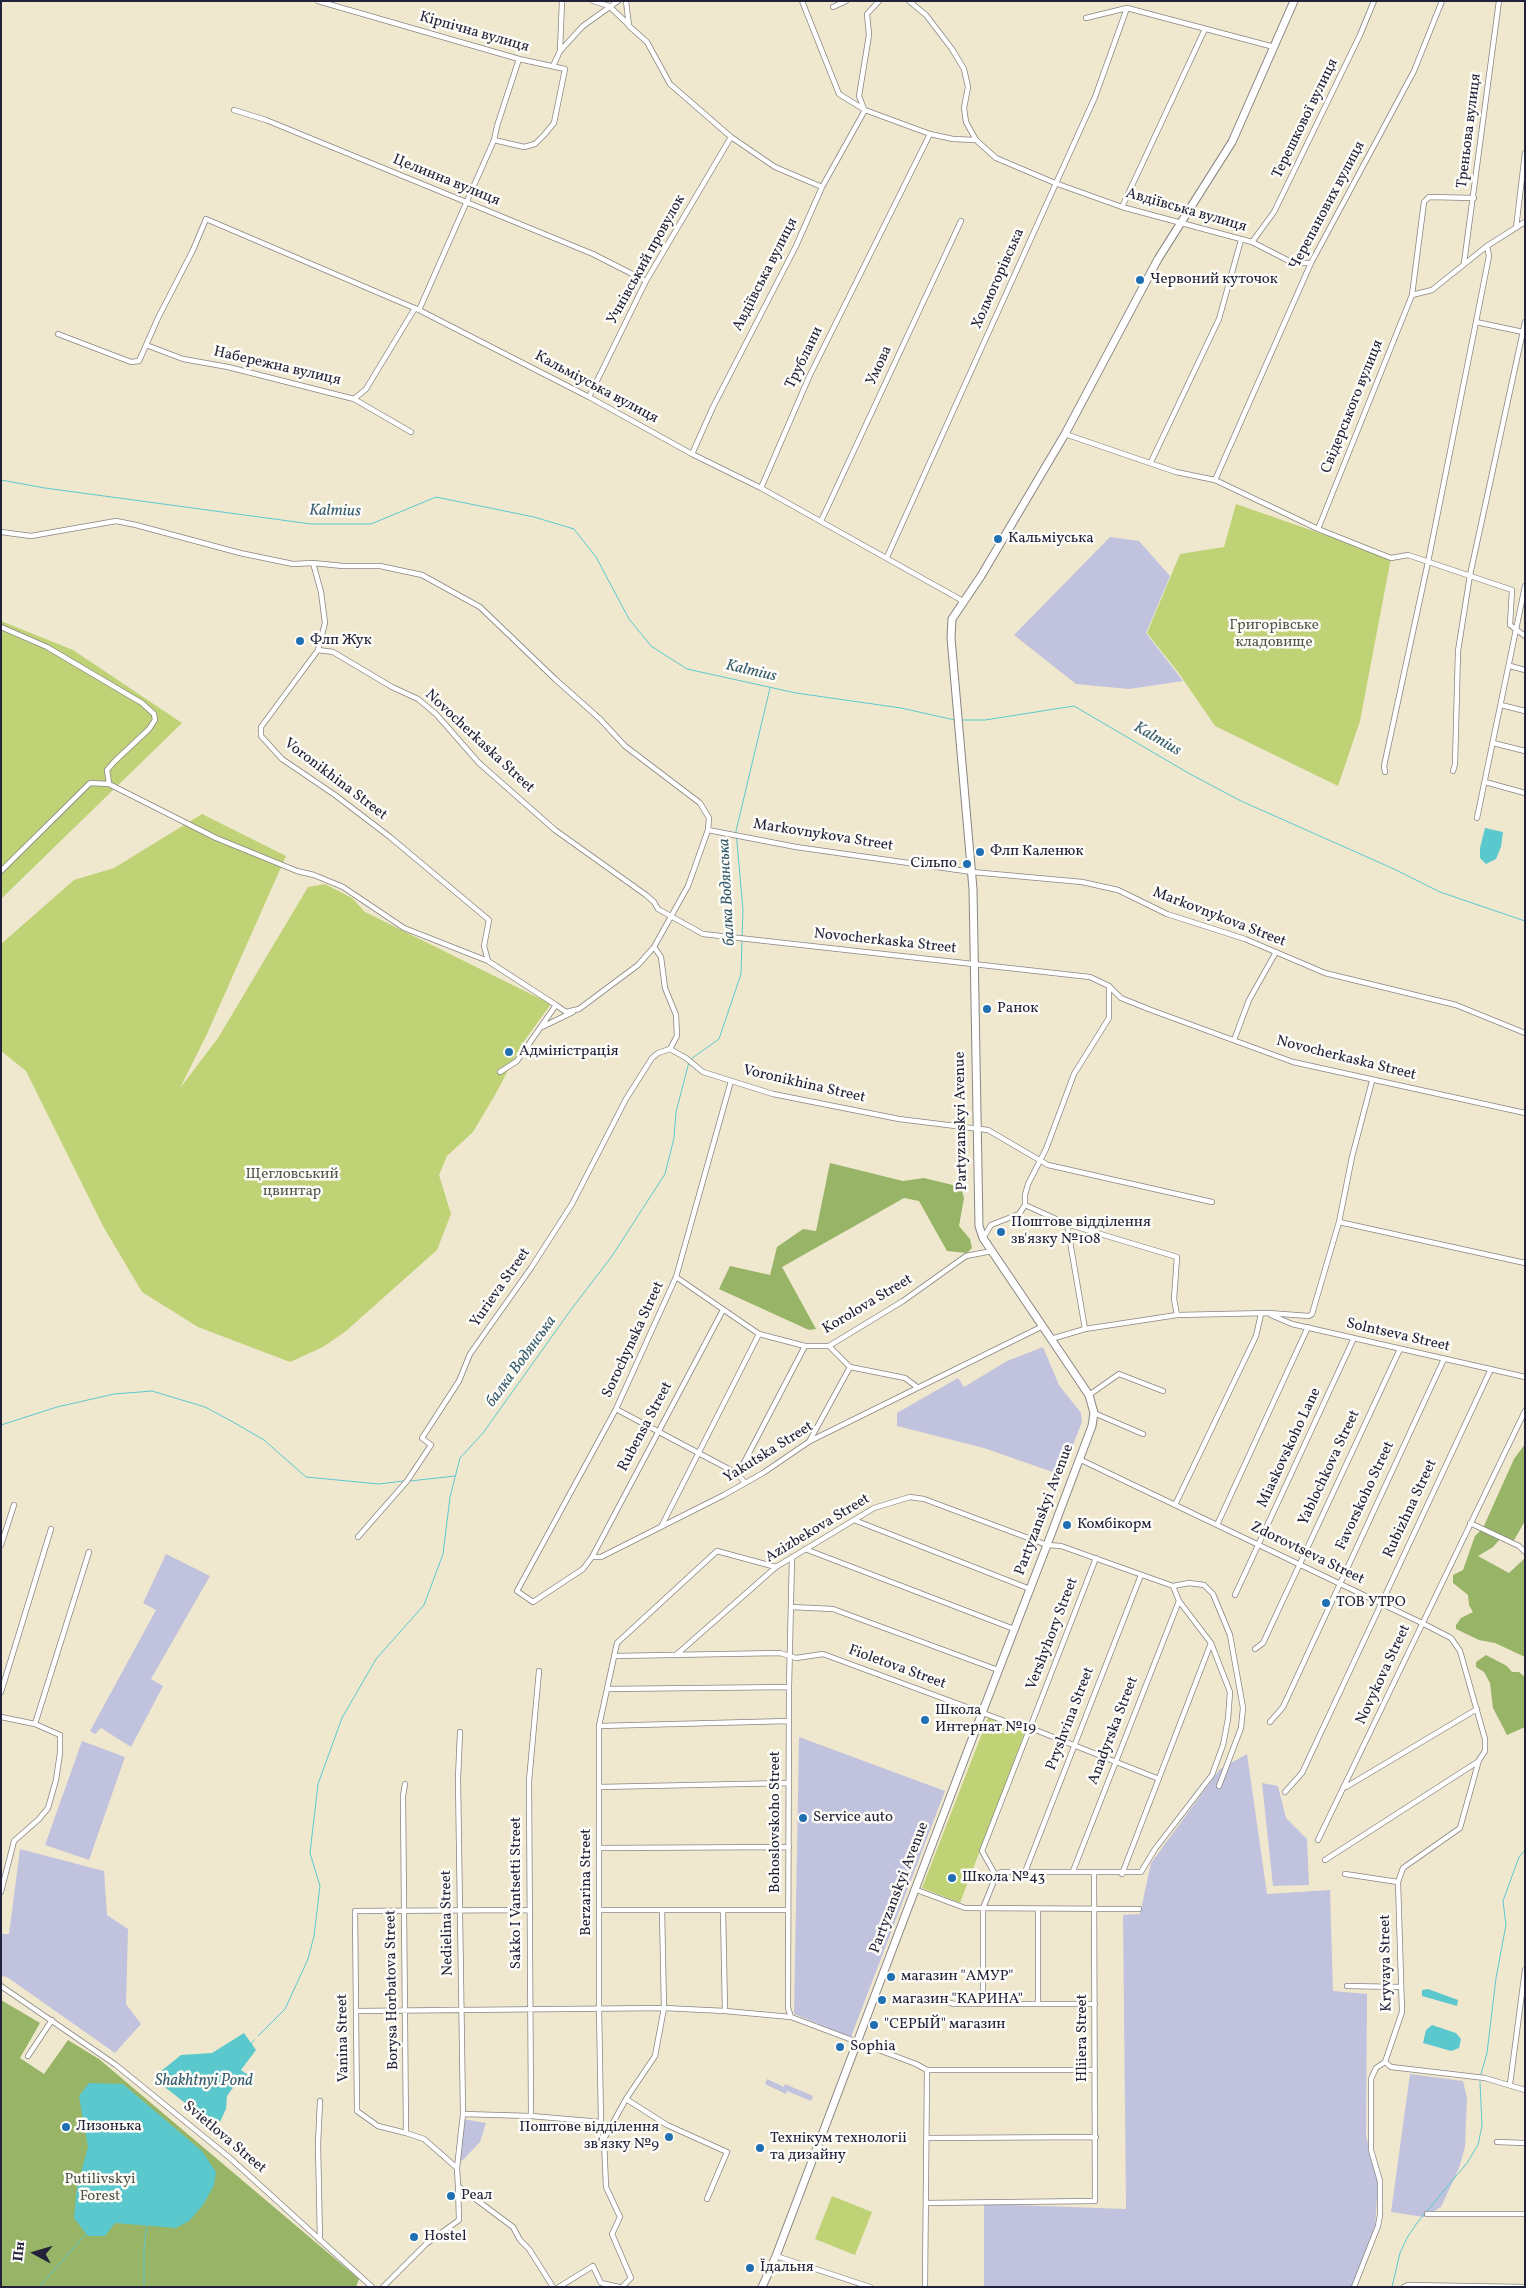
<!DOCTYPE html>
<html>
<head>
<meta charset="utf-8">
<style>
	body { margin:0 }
	#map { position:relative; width:1526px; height:2288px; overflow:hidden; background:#f0e8ce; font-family:Vollkorn,serif }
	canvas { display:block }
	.frame { position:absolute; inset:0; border:2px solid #22223b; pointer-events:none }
	.north { position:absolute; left:10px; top:2228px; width:50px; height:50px; -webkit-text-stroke:4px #fdfcf7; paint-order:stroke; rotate:276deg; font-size:14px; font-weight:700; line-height:20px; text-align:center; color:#22223b }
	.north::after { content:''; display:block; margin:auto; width:18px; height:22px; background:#22223b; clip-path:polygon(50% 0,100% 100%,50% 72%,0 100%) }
</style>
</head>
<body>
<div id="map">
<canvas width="1526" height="2288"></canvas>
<div class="frame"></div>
<div class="north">Пн</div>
</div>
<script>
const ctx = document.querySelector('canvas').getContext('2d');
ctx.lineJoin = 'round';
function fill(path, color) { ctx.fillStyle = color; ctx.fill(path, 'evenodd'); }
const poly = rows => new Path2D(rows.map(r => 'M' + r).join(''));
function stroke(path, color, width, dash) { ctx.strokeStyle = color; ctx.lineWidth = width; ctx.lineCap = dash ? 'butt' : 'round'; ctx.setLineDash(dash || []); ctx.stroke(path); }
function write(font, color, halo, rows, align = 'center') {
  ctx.font = font + ' Vollkorn,serif'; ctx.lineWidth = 5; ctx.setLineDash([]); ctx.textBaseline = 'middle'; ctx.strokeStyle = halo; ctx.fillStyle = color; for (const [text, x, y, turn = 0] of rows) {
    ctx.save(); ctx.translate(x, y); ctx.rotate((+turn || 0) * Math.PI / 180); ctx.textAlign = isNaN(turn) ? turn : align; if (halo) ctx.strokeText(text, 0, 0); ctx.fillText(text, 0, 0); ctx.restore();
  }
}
const industrial = poly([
	[1110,537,1139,541,1170,576,1146,633,1183,681,1129,689,1076,684,1014,635],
	[1043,1347,1059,1385,1081,1413,1082,1422,1061,1475,984,1448,897,1426,897,1413,958,1378,964,1387,1007,1361],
	[166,1554,210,1576,151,1679,163,1686,131,1747,101,1728,95,1734,90,1731,156,1610,143,1603],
	[799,1737,945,1791,851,2037,794,2014],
	[82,1741,125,1757,89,1860,45,1845],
	[1247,1754,1267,1894,1330,1890,1333,1991,1367,1994,1366,2136,1378,2182,1375,2229,1354,2287,984,2287,984,2204,1126,2209,1123,1915,1140,1914,1151,1863,1220,1769],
	[1262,1783,1278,1786,1286,1818,1307,1839,1309,1885,1273,1886],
	[20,1849,104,1871,107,1915,128,1929,126,2004,141,2024,115,2053,7,1977,1,1976,1,1934,9,1934],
	[1410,2074,1463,2081,1467,2098,1465,2147,1459,2168,1441,2207,1424,2217,1391,2212],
	[767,2079,784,2087,785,2084,813,2096,811,2101,787,2091,786,2094,765,2084],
	[463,2119,486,2123,480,2142,462,2161,459,2157]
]);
const green = poly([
	[1236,504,1391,558,1360,721,1338,786,1215,726,1178,672,1147,633,1180,554,1224,547],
	[1,621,73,650,182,723,1,899],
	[202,814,286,856,207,1034,180,1088,218,1038,308,887,325,884,352,898,365,912,551,1004,522,1044,495,1095,473,1132,447,1156,439,1175,451,1214,437,1250,346,1331,323,1347,290,1362,198,1327,142,1292,103,1226,26,1071,1,1051,1,944,74,880,114,868],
	[988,1718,1025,1732,960,1903,922,1888],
	[832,2196,872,2212,855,2255,815,2239]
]);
const forest = poly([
	[830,1163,903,1181,924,1178,961,1187,964,1198,959,1226,970,1239,972,1248,967,1253,947,1251,919,1201,904,1198,782,1267,816,1329,809,1330,719,1289,730,1266,770,1275,777,1247,803,1229,816,1231],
	[1525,1444,1525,1521,1513,1542,1501,1538,1493,1547,1478,1556,1509,1573,1525,1558,1525,1657,1495,1643,1479,1640,1456,1629,1456,1625,1461,1618,1473,1612,1469,1605,1468,1595,1453,1583,1453,1575,1463,1570,1475,1536,1483,1528,1514,1459],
	[1486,1655,1507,1666,1512,1672,1519,1672,1525,1677,1525,1727,1507,1735,1493,1708,1490,1683,1484,1672,1476,1667,1476,1662],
	[1,2000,40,2023,20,2058,44,2074,68,2040,99,2059,359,2279,356,2287,1,2287]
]);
const water = poly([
	[1485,828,1503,832,1501,847,1496,859,1486,864,1480,858,1480,848],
	[1428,1989,1458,2000,1457,2006,1422,1996,1422,1990],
	[1432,2025,1456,2033,1461,2039,1459,2048,1451,2051,1423,2043,1426,2030],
	[244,2033,256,2050,241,2070,255,2080,235,2085,227,2096,226,2109,220,2122,208,2121,166,2088,155,2076,181,2055,212,2053],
	[89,2083,123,2084,202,2151,216,2172,214,2185,203,2205,189,2221,176,2228,115,2223,105,2236,88,2236,74,2218,77,2187,88,2147,79,2096]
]);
const stream = poly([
	[1,480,45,488,311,524,371,524,436,497,534,517,574,529,596,557,629,619,651,646,687,669,796,693,901,708,955,720],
	[962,720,985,720,1074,706,1190,774,1241,801,1394,869,1440,892,1525,921],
	[742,937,743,910,736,831,770,688],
	[691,1059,719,1039,741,974,742,941],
	[1,1425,57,1407,114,1394,152,1391,205,1407,233,1422,264,1440,306,1477,379,1484,403,1481],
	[410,1481,455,1476],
	[258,2036,285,2009,308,1959,314,1936,320,1886,310,1853,318,1784,342,1718,376,1659,424,1605,443,1554,450,1497,460,1458,483,1433,570,1311,612,1256,665,1174,674,1138,676,1112,689,1062],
	[251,2044,254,2040],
	[1481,2074,1487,2053,1496,1978,1506,1925,1503,1901,1519,1857,1525,1850],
	[39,2287,87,2233],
	[144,2287,144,2248,147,2225],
	[1392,2287,1400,2253,1407,2238,1417,2223,1467,2163,1478,2145,1482,2126,1480,2082]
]);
const street = poly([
	[318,1,519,59,565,69,554,123,544,135,535,144,524,147,494,140],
	[593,1,609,6,629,25],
	[626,1,629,26,647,42,670,84,731,137,775,167,822,187],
	[802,1,839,94,865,110,930,134,953,139,976,140],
	[909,1,926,15,952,49,964,69,968,87,964,108,966,122,976,140,996,158,1055,183,1122,207,1252,242,1293,263,1311,263],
	[833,7,846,1],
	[1086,18,1127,8,1274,47],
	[560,51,583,26,618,1],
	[553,66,560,51,562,1],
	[864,109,859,96,869,35,867,14,879,1],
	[234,110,266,120,593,254,646,281],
	[1122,207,1205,29],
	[1516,228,1525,153],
	[1252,242,1274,212,1360,35,1374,1],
	[1464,263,1499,1],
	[1412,295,1432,290,1487,246,1525,222],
	[419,310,494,140,497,126,519,59],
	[1476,322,1523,332],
	[58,334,131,362,139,361,158,318,193,250,206,219,419,310,589,397,692,454,761,488,963,601],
	[146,345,183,359,228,367,354,399,366,389,415,308],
	[589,397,646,281,731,137],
	[354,399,411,432],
	[1065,434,1176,472,1215,480,1318,529,1391,558,1408,555,1512,590,1510,625,1525,636],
	[692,454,713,407,796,246,822,187,865,110],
	[1151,462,1219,319,1241,240],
	[1215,480,1311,263,1414,71,1442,1],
	[761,488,809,377,930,134],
	[821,521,961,221],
	[1318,529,1412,295,1424,202,1429,197,1474,198],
	[1,532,31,536,116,521,136,525,240,553,293,564,313,563,343,566,380,566,422,575,480,607,555,679,600,719,625,746,700,803,709,818,708,830,796,847,972,872,1082,882,1118,890,1167,914,1245,939,1325,973,1456,1005,1525,1033],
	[887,557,1095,97,1127,8],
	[313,563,321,592,325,623,318,650,261,727,261,736,282,759,335,795,390,837,489,920,484,946,488,961],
	[1,627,47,647,142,703,154,714,155,720,149,729,115,761,107,770,109,784,216,838,297,871,314,875,343,887,404,928,488,961,556,1005],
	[318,650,333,652,392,687,418,699,436,714,479,763,555,830,646,895,654,902,658,909,703,934,1090,977,1109,986,1121,998,1151,1010,1293,1062,1525,1113],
	[1510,666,1525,670],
	[1501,705,1525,711],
	[1493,743,1525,751],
	[1453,771,1455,764,1458,651,1470,575,1525,322],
	[1385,772,1384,766,1428,562,1476,322,1489,256,1487,246],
	[1485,782,1525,793],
	[1477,818,1525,586],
	[1,871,90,783,109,784],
	[654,947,661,957,665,988,676,1015,677,1036,670,1049,686,1058,703,1072,773,1094,899,1119,988,1130,1048,1165,1212,1202],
	[542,1027,573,1012],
	[1234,1040,1249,1000,1276,952],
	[500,1072,517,1061,556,1005,566,1012,579,1009,638,965,654,947,688,886,708,830],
	[731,1081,676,1277,616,1409,517,1591,533,1602,583,1569,592,1557,601,1557,724,1495,763,1473,810,1441,1043,1326],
	[1025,1205,1067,1224,1177,1257,1174,1299,1177,1315],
	[1339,1222,1525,1263],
	[1067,1224,1085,1329],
	[983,1238,991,1225,1019,1214,1025,1205,1025,1195,1028,1184,1046,1149,1074,1074,1109,1018,1109,986],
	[676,1277,759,1334,805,1346,829,1346,903,1301,966,1256,992,1251],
	[1271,1315,1292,1324,1525,1377],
	[1051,1339,1085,1329,1177,1315,1268,1313,1309,1316,1312,1314,1339,1222,1352,1157,1372,1081],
	[829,1346,850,1367,905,1378,917,1387],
	[1089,1395,1119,1374,1163,1391],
	[616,1409,738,1474,745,1483],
	[1094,1413,1143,1434],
	[810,1440,850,1367],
	[1079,1459,1422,1623,1451,1638,1460,1651,1485,1739,1485,1751,1479,1760,1460,1828,1403,1868,1398,1882,1402,2012,1385,2062,1376,2068,1371,2079,1371,2150,1380,2181,1380,2215,1378,2226,1354,2287],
	[738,1474,805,1346],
	[1175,1505,1256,1336,1261,1314],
	[854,1520,1030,1589],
	[1470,1523,1519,1546,1525,1552],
	[1217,1525,1308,1327],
	[661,1527,759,1334],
	[358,1537,407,1481,431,1445,422,1438,459,1381,470,1354,531,1268,572,1204,626,1099,652,1058,658,1053,670,1049],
	[1,1545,14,1505],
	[805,1549,1014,1629],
	[592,1557,723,1310],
	[792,1557,789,1687,788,2008,791,2017,916,2064,927,2070,925,2287],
	[1173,1586,1189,1583,1204,1585,1213,1594,1230,1635,1243,1708,1241,1728,1219,1786],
	[1235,1595,1354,1338],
	[791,1607,833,1609,998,1670],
	[1255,1649,1263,1643,1400,1349],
	[676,1655,776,1567,874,1508,910,1497,924,1499,1047,1545,1061,1546,1173,1586,1179,1601,1211,1643,1230,1692,1228,1719,1223,1745,1212,1775,1155,1849,1141,1872,1001,1872,996,1876],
	[614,1656,780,1653,796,1658,823,1654,1029,1730,1033,1729,1159,1779],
	[607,1689,789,1687],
	[1,1692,51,1529],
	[1,1717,35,1724,60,1735,60,1753,56,1780,48,1808,39,1819,14,1841,1,1892],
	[1270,1722,1283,1707,1444,1359],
	[35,1724,89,1552],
	[599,1726,789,1721],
	[460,1732,458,1779,463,2114,457,2168,458,2186,513,2227,520,2240,529,2249,553,2287],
	[405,1784,403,1796,406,2133,424,2139,457,2168],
	[599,1787,788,1783],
	[1346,1787,1477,1709],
	[1285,1792,1302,1773,1491,1369],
	[1318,1840,1525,1411],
	[599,1848,789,1847],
	[1325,1860,1479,1761],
	[1073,1871,1179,1601],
	[1025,1872,1141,1575],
	[1122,1874,1211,1643],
	[1345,1874,1398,1882],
	[914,1889,965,1908,1139,1909],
	[599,1910,788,1910],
	[723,1910,725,2011],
	[1,1986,116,2065,230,2158,372,2287],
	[1347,1986,1401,1987],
	[931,1998,954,2004,1095,2004],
	[983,2004,983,1908,996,1876,982,1851,1096,1558],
	[1038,2004,1038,1909],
	[356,2011,664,2008,725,2011,791,2017],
	[28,2056,52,2020],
	[1385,2062,1391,2067,1485,2078,1525,2090],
	[927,2070,1095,2070],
	[1510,2084,1525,1970],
	[626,2099,667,2125,727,2152,707,2199],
	[320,2101,318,2144,320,2240],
	[463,2114,531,2116,601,2122],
	[531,2116,529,1781,539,1671],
	[406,2133,378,2126,357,2111,355,1911,529,1910],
	[926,2138,1096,2137],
	[604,2139,626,2099,655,2056,664,2008,662,1910],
	[1497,2142,1525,2143],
	[926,2203,1095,2201,1094,1873],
	[1427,2214,1525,2214],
	[776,2256,870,2287],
	[383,2287,426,2244,459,2220,458,2186],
	[559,2287,593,2266,601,2283,619,2287],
	[622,2287,631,2278,612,2234,620,2217,606,2187,604,2139,601,2122,599,2008,599,1726,617,1643,717,1551,776,1567],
	[1404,2287,1408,2285,1525,2287]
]);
const secondary = poly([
	[762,2287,776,2256,982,1713,1047,1545,1092,1426,1094,1413,1089,1395,983,1238,979,1226,973,889,951,638,952,619,981,576,1065,434,1158,259,1232,142,1294,1]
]);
const markers = [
	[1140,280,5,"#1f6fb2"],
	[998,539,5,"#1f6fb2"],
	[300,641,5,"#1f6fb2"],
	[980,852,5,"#1f6fb2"],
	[967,864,5,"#1f6fb2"],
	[987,1009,5,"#1f6fb2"],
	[509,1052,5,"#1f6fb2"],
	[1001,1232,5,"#1f6fb2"],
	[1067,1525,5,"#1f6fb2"],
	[1326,1603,5,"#1f6fb2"],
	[925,1720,5,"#1f6fb2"],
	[803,1818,5,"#1f6fb2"],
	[952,1878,5,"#1f6fb2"],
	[891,1977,5,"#1f6fb2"],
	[882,2000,5,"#1f6fb2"],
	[874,2025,5,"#1f6fb2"],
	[840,2047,5,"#1f6fb2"],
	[66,2127,5,"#1f6fb2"],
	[669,2137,5,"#1f6fb2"],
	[760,2148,5,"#1f6fb2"],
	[451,2196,5,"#1f6fb2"],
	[414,2237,5,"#1f6fb2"],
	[750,2268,5,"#1f6fb2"]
];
const streetNames = [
	["Кiрпiчна вулиця",474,33,16],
	["Терешкової вулиця",1306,119,-64],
	["Треньова вулиця",1470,131,-83],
	["Целинна вулиця",446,181,22],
	["Черепанових вулиця",1328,206,-62],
	["Авдіївська вулиця",1186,211,16],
	["Учнівський провулок",647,260,-61],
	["Авдіївська вулиця",766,275,-63],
	["Холмогорівська",999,279,-66],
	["Трублани",805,358,-64],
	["Умова",880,366,-65],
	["Набережна вулиця",277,367,13],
	["Кальміуська вулиця",596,388,28],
	["Свiдерського вулиця",1353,407,-68],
	["Novocherkaska Street",479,742,43],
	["Voronikhina Street",335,780,37],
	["Markovnykova Street",823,836,9],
	["Markovnykova Street",1219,918,21],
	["Novocherkaska Street",885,942,6],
	["Novocherkaska Street",1346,1059,14],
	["Voronikhina Street",804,1085,13],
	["Partyzanskyi Avenue",962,1121,-91],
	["Yurieva Street",501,1288,-55],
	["Korolova Street",868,1305,-31],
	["Solntseva Street",1398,1336,13],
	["Sorochynska Street",634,1340,-65],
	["Rubensa Street",646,1427,-62],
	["Miaskovskoho Lane",1290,1448,-65],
	["Yakutska Street",769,1453,-32],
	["Yablochkova Street",1330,1468,-65],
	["Favorskoho Street",1366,1496,-65],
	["Rubizhna Street",1411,1509,-65],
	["Partyzanskyi Avenue",1045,1510,-69],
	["Azizbekova Street",818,1529,-31],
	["Zdorovtseva Street",1307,1554,26],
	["Vershyhory Street",1053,1634,-69],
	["Fioletova Street",897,1668,20],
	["Novykova Street",1384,1675,-65],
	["Pryshvina Street",1071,1719,-69],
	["Anadyrska Street",1114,1731,-69],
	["Bohoslovskoho Street",776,1822,-90],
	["Berzarina Street",587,1882,-90],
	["Partyzanskyi Avenue",900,1888,-69],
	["Sakko I Vantsetti Street",517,1893,-90],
	["Nedielina Street",448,1923,-91],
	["Kryvaya Street",1387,1963,-91],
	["Borysa Horbatova Street",393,1990,-91],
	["Vanina Street",344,2038,-91],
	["Hliiera Street",1083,2038,-90],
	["Svietlova Street",224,2138,40]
];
const poiNames = [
	["Червоний куточок",1150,280],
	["Кальміуська",1008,539],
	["Флп Жук",310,641],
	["Флп Каленюк",990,852],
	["Сільпо",957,864,"right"],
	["Ранок",997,1009],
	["Адміністрація",519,1052],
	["Поштове відділення",1011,1223],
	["зв'язку №108",1011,1240],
	["Комбікорм",1077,1525],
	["ТОВ УТРО",1336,1603],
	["Школа",935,1711],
	["Интернат №19",935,1728],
	["Service auto",813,1818],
	["Школа №43",962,1878],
	["магазин \"АМУР\"",901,1977],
	["магазин \"КАРИНА\"",892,2000],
	["\"СЕРЫЙ\" магазин",884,2025],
	["Sophia",850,2047],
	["Лизонька",76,2127],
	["Поштове відділення",659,2128,"right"],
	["зв'язку №9",659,2145,"right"],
	["Технікум технологіі",770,2139],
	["та дизайну",770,2156],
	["Реал",461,2196],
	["Hostel",424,2237],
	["Їдальня",760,2268]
];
const parkNames = [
	["Григорівське",1274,626],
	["кладовище",1274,643],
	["Щегловський",292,1175],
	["цвинтар",292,1192],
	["Putilivskyi",100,2180],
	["Forest",100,2197]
];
const waterNames = [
	["Kalmius",335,512,1],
	["Kalmius",751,672,13],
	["Kalmius",1157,740,30],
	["балка Водянська",728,892,-93],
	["балка Водянська",522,1362,-54],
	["Shakhtnyi Pond",204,2082]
];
fill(industrial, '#c1c2dd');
fill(green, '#bfd276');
fill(forest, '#97b467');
fill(water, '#5bc8ce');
stroke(stream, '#5bc8ce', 1);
stroke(street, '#898584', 6);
stroke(secondary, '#898584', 9);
stroke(street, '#fff', 4.5);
stroke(secondary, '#fff', 7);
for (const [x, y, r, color] of markers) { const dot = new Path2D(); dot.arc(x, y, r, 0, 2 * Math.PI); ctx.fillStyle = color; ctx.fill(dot); stroke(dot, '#fdfcf7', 2); }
write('15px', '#22223b', '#fdfcf7', streetNames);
write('15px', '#22223b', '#fdfcf7', poiNames, 'left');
write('15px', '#51574d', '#fdfcf7', parkNames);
write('italic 16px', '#365c6e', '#fdfcf7', waterNames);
</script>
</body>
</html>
